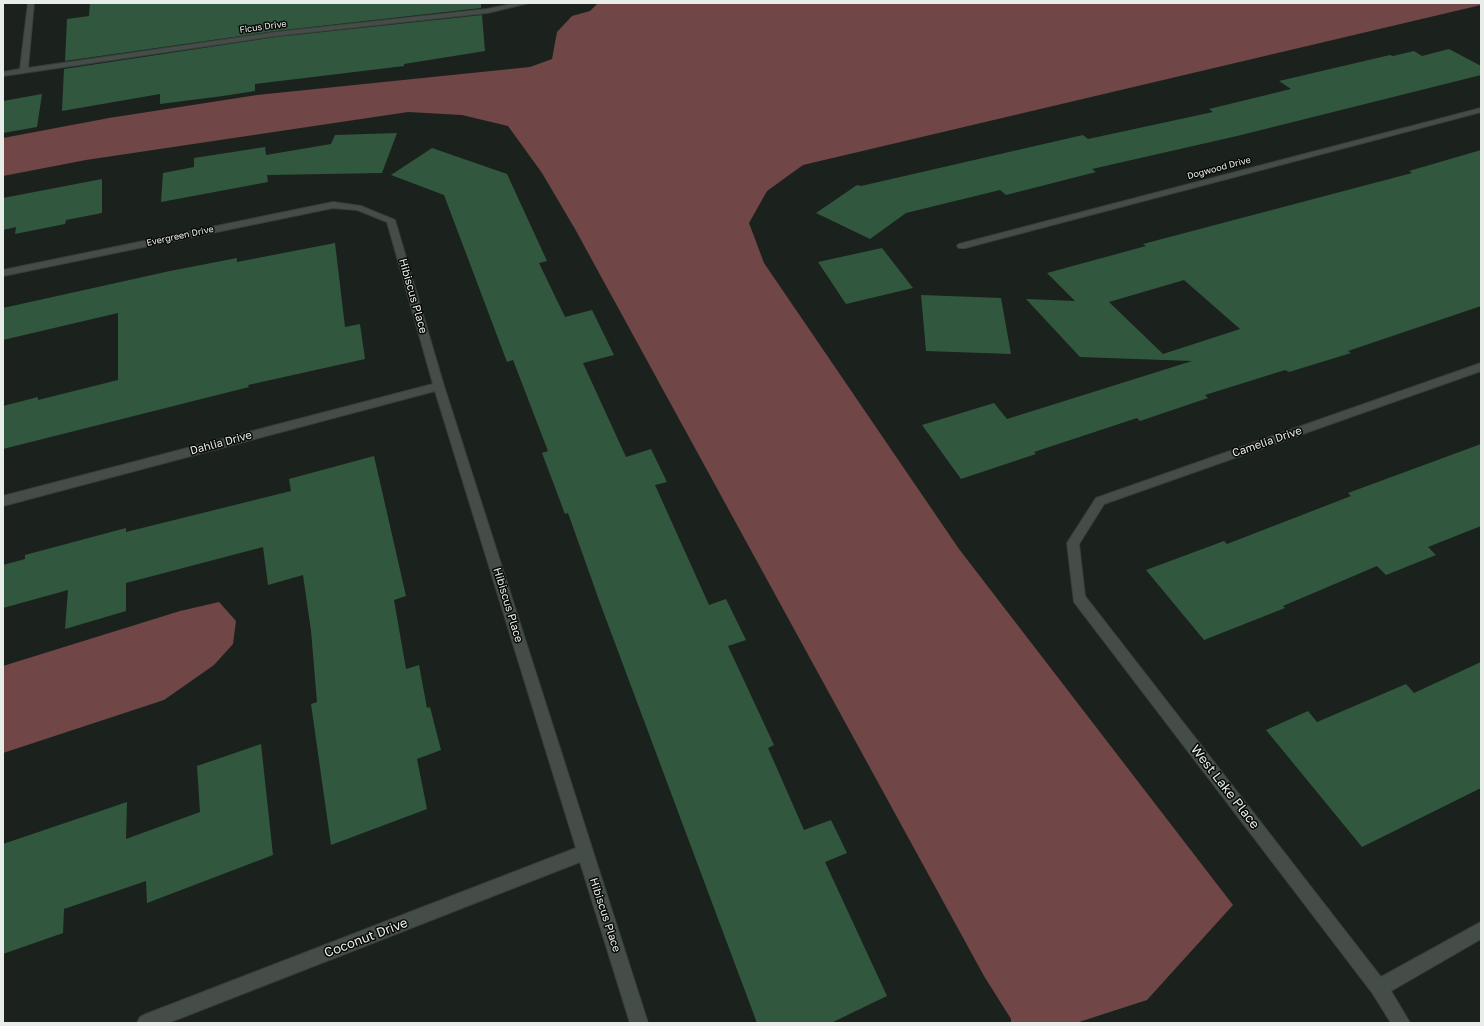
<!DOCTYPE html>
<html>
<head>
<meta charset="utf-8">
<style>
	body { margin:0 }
	#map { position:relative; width:1484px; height:1026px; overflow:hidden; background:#1b221d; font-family:"Golos Text",sans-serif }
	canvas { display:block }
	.frame { position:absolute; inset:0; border:4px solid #e9edea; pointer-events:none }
</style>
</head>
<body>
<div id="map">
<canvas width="1484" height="1026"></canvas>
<div class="frame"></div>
</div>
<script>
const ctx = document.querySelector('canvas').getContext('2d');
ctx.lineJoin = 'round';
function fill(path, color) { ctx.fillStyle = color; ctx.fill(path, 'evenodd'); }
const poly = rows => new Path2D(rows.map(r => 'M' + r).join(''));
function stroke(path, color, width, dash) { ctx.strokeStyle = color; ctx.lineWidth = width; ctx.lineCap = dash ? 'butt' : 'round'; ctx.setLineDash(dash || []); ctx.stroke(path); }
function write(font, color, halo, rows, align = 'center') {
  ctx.font = font + ' "Golos Text",sans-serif'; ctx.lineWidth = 3; ctx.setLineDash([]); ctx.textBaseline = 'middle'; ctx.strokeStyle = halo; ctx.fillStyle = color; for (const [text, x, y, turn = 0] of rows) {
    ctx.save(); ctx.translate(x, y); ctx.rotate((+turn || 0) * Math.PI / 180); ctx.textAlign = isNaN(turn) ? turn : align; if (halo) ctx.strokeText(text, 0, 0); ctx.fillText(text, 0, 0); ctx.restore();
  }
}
const water = poly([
	[598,3,1481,3,1481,5,803,165,767,191,749,223,764,263,959,549,1233,905,1147,1000,1076,1023,1011,1023,1011,1019,984,976,575,229,542,173,508,126,462,115,408,112,86,160,3,176,3,138,109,118,257,95,530,67,552,59,557,32,572,16,590,11],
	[219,602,236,621,233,644,214,665,164,700,3,753,3,666,180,611]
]);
const building = poly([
	[90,3,481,3,481,8,276,31,65,61,67,19,89,16],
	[482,15,485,51,404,64,404,66,255,84,255,91,223,96,160,104,160,94,62,111,64,69,276,37],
	[1449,49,1481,66,1481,75,1237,136,1092,169,1096,172,1006,195,1000,190,906,213,870,239,816,213,857,185,861,186,1083,135,1088,139,1213,112,1209,109,1291,89,1279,81,1390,55,1393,56,1414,51,1422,56],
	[42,94,37,127,3,133,3,101],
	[397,133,382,173,267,175,268,182,161,202,163,173,194,167,194,158,265,147,266,155,331,144,335,135],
	[432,148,507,174,547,261,539,263,565,317,592,310,614,355,583,363,626,457,651,449,667,482,655,485,709,605,726,599,746,640,728,646,774,745,768,748,804,830,831,820,847,853,825,862,887,996,831,1023,757,1023,600,603,568,513,565,514,542,453,548,451,513,360,507,362,444,195,391,175],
	[1481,150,1481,306,1348,351,1351,353,1289,372,1285,370,1205,395,1208,398,1140,421,1137,418,1034,452,1036,454,961,479,922,425,994,403,1007,419,1192,361,1080,357,1026,299,1075,301,1047,273,1146,246,1143,244,1412,173,1409,171],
	[1184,280,1240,329,1163,354,1109,302],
	[102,179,102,213,66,220,65,224,15,234,16,227,3,230,3,198],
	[335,243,345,327,360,324,365,359,248,385,249,387,3,449,3,406,38,397,38,400,118,380,118,313,3,340,3,308,170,271,237,258,237,262],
	[882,248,913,288,846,304,818,262],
	[921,295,1001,298,1011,354,926,351],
	[1481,444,1481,526,1428,547,1436,555,1386,575,1377,566,1283,606,1285,608,1204,640,1146,570,1224,541,1227,544,1351,496,1348,493],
	[374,456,406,596,394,600,406,669,419,665,427,708,430,707,441,750,417,759,427,809,331,845,311,704,317,702,311,631,303,575,268,585,263,547,126,583,126,611,65,629,68,590,3,608,3,565,25,559,25,555,126,528,126,532,291,491,289,479],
	[1481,662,1481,788,1362,847,1266,730,1308,711,1317,722,1406,684,1414,693],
	[261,744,273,855,147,903,146,881,64,909,63,933,3,954,3,844,127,802,126,839,200,812,197,766]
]);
const minor = poly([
	[28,3,34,3,28,68,276,32,487,9,516,3,529,3,487,13,276,36,3,76,3,72,20,69,28,3],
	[1481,108,1481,112,965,248,959,248,957,246,959,244,1481,108],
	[333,202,361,206,395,220,444,386,648,1023,630,1023,580,862,168,1023,137,1023,140,1017,146,1014,576,848,435,391,3,506,3,496,433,384,387,222,357,210,333,208,3,276,3,270,333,202],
	[1481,363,1481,371,1104,504,1079,544,1085,596,1381,977,1481,922,1481,939,1391,991,1410,1023,1391,1023,1373,994,1074,602,1067,543,1096,498,1481,363]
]);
const farStreetnames = [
	["Ficus Drive",263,27,-8],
	["Dogwood Drive",1219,168,-15],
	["Evergreen Drive",180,236,-12]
];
const streetNames = [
	["Hibiscus Place",413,296,74],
	["Camelia Drive",1267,442,-19],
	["Dahlia Drive",221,443,-15],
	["Hibiscus Place",508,605,73],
	["Hibiscus Place",605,915,72]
];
const nearStreetnames = [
	["West Lake Place",1225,787,52],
	["Coconut Drive",366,938,-21]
];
fill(water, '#714646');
fill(building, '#31573f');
stroke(minor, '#383d39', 2);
fill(minor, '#454d48');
write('9px', '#e9edea', '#070a08', farStreetnames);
write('11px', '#e9edea', '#070a08', streetNames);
write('13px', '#e9edea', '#070a08', nearStreetnames);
</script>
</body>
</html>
